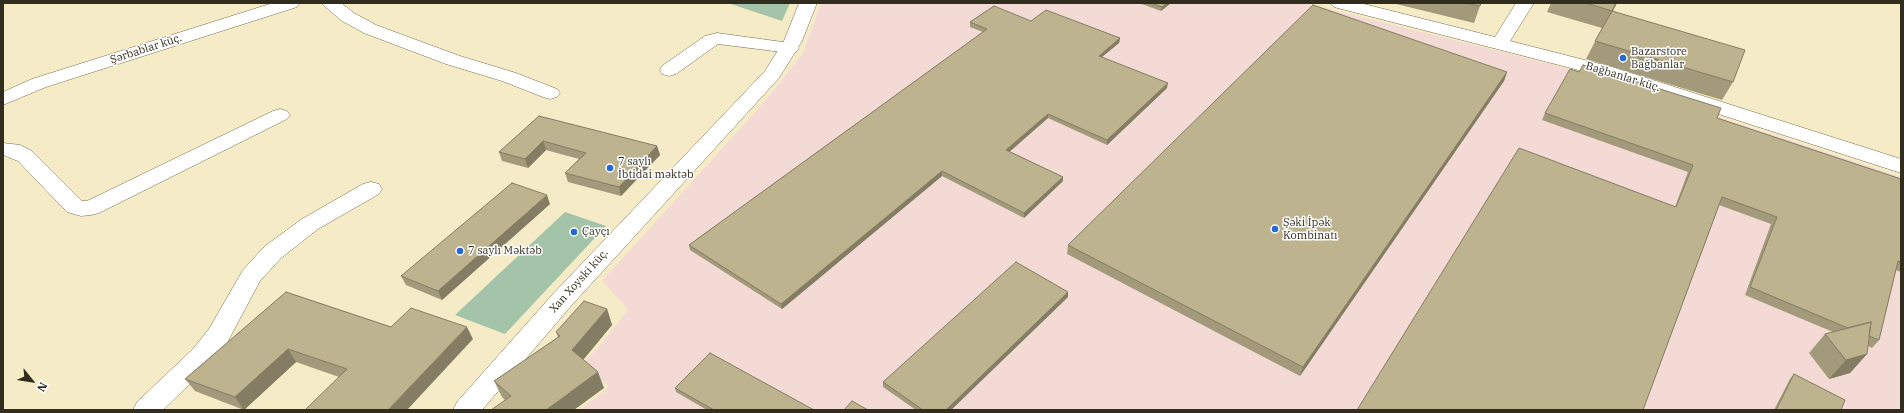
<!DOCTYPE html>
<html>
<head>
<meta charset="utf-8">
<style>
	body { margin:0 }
	#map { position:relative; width:1904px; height:413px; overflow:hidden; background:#f5ebc6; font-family:"IBM Plex Serif",serif }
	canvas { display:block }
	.frame { position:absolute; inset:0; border:4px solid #302c1e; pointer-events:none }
	.north { position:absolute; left:12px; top:361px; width:40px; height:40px; -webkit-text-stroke:3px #fff; paint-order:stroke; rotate:120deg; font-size:11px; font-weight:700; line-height:16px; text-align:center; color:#302c1e }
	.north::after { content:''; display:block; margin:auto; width:14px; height:18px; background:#302c1e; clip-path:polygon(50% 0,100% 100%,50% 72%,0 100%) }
</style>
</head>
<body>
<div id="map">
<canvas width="1904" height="413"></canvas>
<div class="frame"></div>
<div class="north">N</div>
</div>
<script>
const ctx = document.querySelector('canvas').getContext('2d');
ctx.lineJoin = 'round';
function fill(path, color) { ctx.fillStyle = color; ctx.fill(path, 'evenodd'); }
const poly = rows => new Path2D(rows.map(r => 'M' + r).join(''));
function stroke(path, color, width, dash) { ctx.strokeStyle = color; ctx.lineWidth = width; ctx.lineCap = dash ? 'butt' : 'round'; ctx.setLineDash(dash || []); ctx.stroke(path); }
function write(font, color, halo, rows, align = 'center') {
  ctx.font = font + ' "IBM Plex Serif",serif'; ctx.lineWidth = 3; ctx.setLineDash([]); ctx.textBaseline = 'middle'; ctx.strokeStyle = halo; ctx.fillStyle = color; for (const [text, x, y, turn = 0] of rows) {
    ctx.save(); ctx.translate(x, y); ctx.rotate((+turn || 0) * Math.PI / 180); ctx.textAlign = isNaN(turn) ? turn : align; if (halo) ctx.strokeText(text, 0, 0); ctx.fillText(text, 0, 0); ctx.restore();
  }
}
const industrial = poly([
	[821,3,1305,3,1582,72,1901,177,1901,410,580,410,609,387,583,365,619,322,628,309,602,281,766,100,803,53]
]);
const green = poly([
	[728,3,790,3,782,21],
	[565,212,606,226,505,334,455,315]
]);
const minor = poly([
	[273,3,300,3,297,7,46,87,3,105,3,92,32,79,273,3],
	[321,3,341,3,354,13,376,25,460,56,516,73,557,89,560,93,557,97,550,99,543,97,502,81,446,64,364,33,342,21,321,3],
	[1331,3,1360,3,1495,37,1516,3,1534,3,1510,41,1612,67,1901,159,1901,173,1598,75,1334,7,1331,3],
	[717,33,790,43,796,44,799,48,796,52,790,53,718,44,676,74,669,76,662,74,660,70,662,66,705,36,717,33],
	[280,109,287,111,290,115,287,119,99,213,91,215,81,216,67,212,18,161,3,155,3,143,20,145,32,151,82,201,87,201,273,111,280,109],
	[371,182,379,184,382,189,379,194,318,229,281,258,260,281,227,343,210,364,163,410,133,410,137,402,192,350,209,329,243,270,265,246,302,219,363,184,371,182]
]);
const tertiary = poly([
	[799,3,817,3,802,41,779,78,571,306,482,410,453,410,457,402,553,294,765,71,784,41,799,3]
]);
const wall = poly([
	[1139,3,1171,3,1161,11],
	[1392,3,1481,3,1474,23],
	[1551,3,1617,3,1613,11,1733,82,1722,100,1586,59,1602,28,1547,12],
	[1031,21,1120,38,1119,43,1102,57,1167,88,1107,145,1048,118,1009,151,1063,177,1063,181,1024,218,942,176,782,309,690,250,689,245,983,32,970,27,970,22],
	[1507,72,1504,81,1300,376,1067,254,1068,245],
	[1545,113,1717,118,1901,179,1901,272,1896,270,1879,340,1872,348,1868,346,1867,354,1850,373,1829,379,1809,353,1825,334,1833,332,1745,295,1771,224,1719,205,1643,410,1675,207,1688,172,1542,120],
	[539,116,657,146,660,155,621,196,568,182,565,173,579,159,546,150,528,168,502,161,499,152],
	[550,204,442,300,406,285,401,276],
	[286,292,391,327,473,339,339,377,296,362,244,410,195,391,185,379],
	[1068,297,951,410,916,410,883,387,883,382],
	[607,309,612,325,583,360,604,388,505,400,502,397,494,381,558,337,556,332],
	[1794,374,1841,410,1774,410,1790,379],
	[675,388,814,410,707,410,676,392]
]);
const shadedWall = poly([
	[1167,3,1171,3,1161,11,1162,7],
	[1616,3,1617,3,1603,29],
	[1120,38,1119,43,1098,60,1099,56],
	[1507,72,1504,81,1300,376,1303,367],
	[1168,83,1167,88,1107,145,1107,140],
	[1048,114,1048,118,1006,155,1006,150],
	[543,141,546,150,528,168,525,159],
	[657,146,660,155,621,196,619,187],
	[942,171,942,176,782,309,781,304],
	[1063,177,1063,181,1024,218,1024,213],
	[547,195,550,204,442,300,438,291],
	[1068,292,1068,297,951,410,946,410],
	[607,309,612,325,578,366,572,350],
	[467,327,473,339,407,410,388,410],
	[288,349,296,362,244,410,235,397],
	[1867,354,1850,373,1829,379,1846,360],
	[598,372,604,388,574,410,546,410]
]);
const building = poly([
	[1151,3,1167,3,1162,7,1151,3],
	[1465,3,1481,3,1480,6,1465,3],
	[1586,3,1616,3,1612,11,1586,3],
	[1313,5,1507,72,1303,367,1068,245,1313,5],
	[994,6,1031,21,1046,10,1120,38,1099,56,1168,83,1107,140,1048,114,1006,150,1063,177,1024,213,942,171,781,304,689,245,987,29,970,22,994,6],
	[1612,11,1745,50,1733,82,1595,41,1612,11],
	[1583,65,1721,108,1717,118,1901,179,1901,262,1898,261,1879,340,1869,336,1871,322,1848,328,1750,287,1777,217,1722,197,1643,410,1357,410,1519,148,1676,207,1693,165,1545,113,1570,69,1579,72,1583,65],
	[539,116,657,146,619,187,565,173,586,153,543,141,525,159,499,152,539,116],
	[512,183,547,195,438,291,401,276,512,183],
	[1016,262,1068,292,946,410,923,410,883,382,1016,262],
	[286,292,391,327,411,308,467,327,388,410,305,410,347,369,288,349,235,397,185,379,286,292],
	[584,301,607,309,572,350,598,372,546,410,491,410,511,396,494,381,560,336,556,332,584,301],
	[1871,322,1867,354,1846,360,1825,334,1871,322],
	[710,353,814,410,714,410,675,388,710,353],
	[1794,374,1845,400,1841,410,1776,410,1794,374],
	[852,401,868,410,844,410,852,401]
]);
const markers = [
	[1623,58,4,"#2767d3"],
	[610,168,4,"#2767d3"],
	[1275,229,4,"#2767d3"],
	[574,232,4,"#2767d3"],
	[460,251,4,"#2767d3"]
];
const streetNames = [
	["Şərbablar küç.",146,49,-18],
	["Bağbanlar küç.",1623,77,17],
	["Xan Xoyski küç.",579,281,-48]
];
const poiNames = [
	["Bazarstore",1631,52],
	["Bağbanlar",1631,65],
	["7 saylı",618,162],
	["İbtidai məktəb",618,175],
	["Şəki İpək",1283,223],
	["Kombinatı",1283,236],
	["Çayçı",582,232],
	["7 saylı Məktəb",468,251]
];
fill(industrial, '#f4dad4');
fill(green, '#a4c4aa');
stroke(minor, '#766d4c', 1);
stroke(tertiary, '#766d4c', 1);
fill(minor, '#fff');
fill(tertiary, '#fff');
fill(wall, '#a39a7b');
fill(shadedWall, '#847d64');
fill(building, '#bdb38f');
stroke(building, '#847d64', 1);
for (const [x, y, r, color] of markers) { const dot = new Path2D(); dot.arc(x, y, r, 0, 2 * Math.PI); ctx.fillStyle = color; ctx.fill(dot); stroke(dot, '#fff', 1.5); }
write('11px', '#302c1e', '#fff', streetNames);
write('11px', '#302c1e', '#fff', poiNames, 'left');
</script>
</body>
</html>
